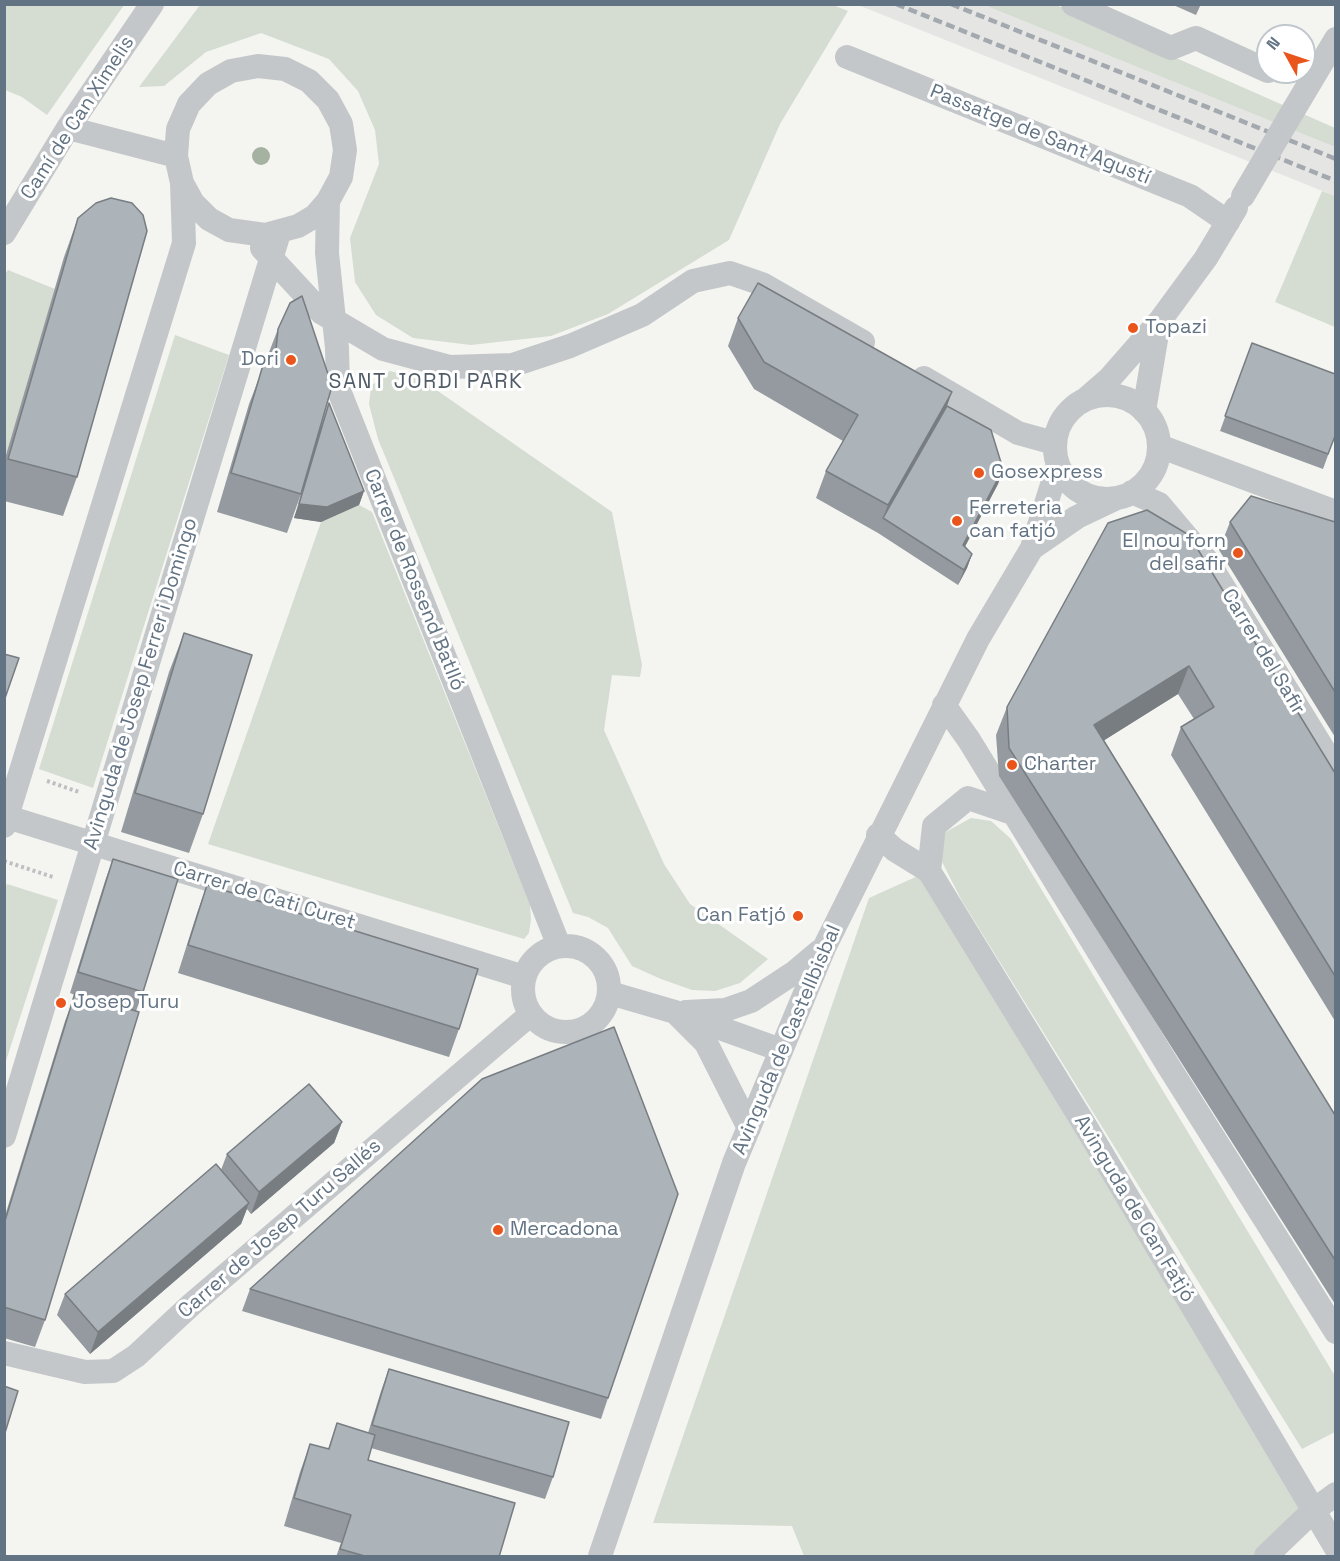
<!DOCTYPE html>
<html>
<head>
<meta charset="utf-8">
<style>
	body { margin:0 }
	#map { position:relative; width:1340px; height:1561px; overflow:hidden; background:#f4f5f0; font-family:"Space Grotesk",sans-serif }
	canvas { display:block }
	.frame { position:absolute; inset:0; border:6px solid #627383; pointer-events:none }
	.north { position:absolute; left:1256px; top:24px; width:60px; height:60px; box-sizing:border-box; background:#fff; border:2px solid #c0c7cd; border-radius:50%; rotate:310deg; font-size:16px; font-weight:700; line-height:24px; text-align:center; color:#627383 }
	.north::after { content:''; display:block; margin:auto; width:21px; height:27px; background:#ea551b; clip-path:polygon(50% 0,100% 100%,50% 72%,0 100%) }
</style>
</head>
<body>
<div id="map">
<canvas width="1340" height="1561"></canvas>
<div class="frame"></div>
<div class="north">N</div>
</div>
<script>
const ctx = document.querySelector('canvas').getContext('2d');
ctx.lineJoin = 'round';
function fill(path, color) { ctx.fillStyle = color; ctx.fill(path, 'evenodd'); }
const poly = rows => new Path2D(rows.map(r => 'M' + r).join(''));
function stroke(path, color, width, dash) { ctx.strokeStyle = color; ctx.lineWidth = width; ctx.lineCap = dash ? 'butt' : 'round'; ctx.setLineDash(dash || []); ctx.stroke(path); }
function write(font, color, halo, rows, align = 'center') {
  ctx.font = font + ' "Space Grotesk",sans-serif'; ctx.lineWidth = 6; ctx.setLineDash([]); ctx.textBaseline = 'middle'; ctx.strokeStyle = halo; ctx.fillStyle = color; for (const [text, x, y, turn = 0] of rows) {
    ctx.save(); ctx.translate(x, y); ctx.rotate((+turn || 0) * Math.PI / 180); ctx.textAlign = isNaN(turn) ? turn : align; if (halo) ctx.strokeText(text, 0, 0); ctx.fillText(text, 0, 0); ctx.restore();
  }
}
const built = poly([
	[858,5,984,5,1335,147,1335,196]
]);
const green = poly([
	[4,5,5,4,124,5,47,115,22,97,5,90],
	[833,5,848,11,780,124,729,240,608,314,551,336,471,345,413,338,376,315,355,282,350,238,379,164,375,130,358,91,329,59,261,33,206,52,164,86,139,87,200,5],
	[984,5,1056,5,1335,128,1335,147],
	[1322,191,1335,196,1335,327,1275,302],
	[8,270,55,289,5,462,4,276],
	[175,335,229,355,93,788,39,769],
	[390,371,422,380,612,512,642,665,640,677,612,675,604,730,664,864,690,904,768,959,740,983,715,991,692,990,661,979,632,966,608,928,588,917,573,913,378,439,369,404,371,386],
	[359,505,372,512,530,905,531,919,529,933,524,939,208,844,321,522],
	[971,818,991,821,1011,839,1335,1376,1335,1432,1302,1449,962,901,939,856,944,833],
	[929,871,1314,1510,1260,1556,804,1556,792,1526,653,1523,869,898],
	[7,884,58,900,5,1064,4,890]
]);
const path = poly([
	[47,781,79,792],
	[4,861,53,877]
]);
const street = poly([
	[1073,4,1171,48,1196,38,1268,71],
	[847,57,1190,196,1228,222],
	[1293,111,1336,39],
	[68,128,176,156],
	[328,201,327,253,337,348,338,388,559,946],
	[4,233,68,128,152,4],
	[262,248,322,313,383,349,450,367,513,365,570,346,642,315,693,281,730,273,762,284,863,342],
	[924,378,1018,433,1054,443],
	'1055 447a52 52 0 1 1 104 0a52 52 0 1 1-104 0Z',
	[1087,398,1110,378,1159,322,1206,258,1236,208],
	[1144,411,1159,322],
	[1159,446,1336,512],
	[1132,492,1159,504,1208,562,1336,770],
	[1032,548,1077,517,1117,498],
	[944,705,969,740,1169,1067,1336,1332],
	[4,816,524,977],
	[4,826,184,243,182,183,176,156,178,129,189,104,208,84,231,71,258,66,285,69,309,81,328,100,341,124,345,150,341,177,328,201,315,216,298,226,265,235,229,230,209,219,193,203,182,183],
	[878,835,895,850,929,871,1086,1127,1336,1548],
	[929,871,934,826,968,798,1012,813],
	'523 989a43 43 0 1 1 86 0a43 43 0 1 1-86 0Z',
	[610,993,675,1012,781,1050],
	[686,1012,725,1010,751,1001,795,972,820,951],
	[679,1016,706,1043,749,1128],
	[4,1136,279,233],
	[4,1353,85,1372,113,1371,136,1356,192,1304,531,1014],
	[600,1556,734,1163,824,948,978,639,1032,548,1058,466],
	[1266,1556,1314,1510,1336,1494]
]);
const rail = poly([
	[896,4,1336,181],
	[951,4,1336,159]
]);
const streetBridge = poly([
	[1243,196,1293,111]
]);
const trees = [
	[261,156]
];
const wall = poly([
	[1171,4,1201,4,1196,15],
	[78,218,77,477,63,516,4,501,4,462,64,257],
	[738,318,947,406,1003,469,998,484,965,546,972,554,967,568,958,585,878,533,816,498,826,471,843,441,754,389,728,346],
	[278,329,301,494,287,533,217,512,249,404],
	[1252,343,1335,436,1323,469,1220,431],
	[329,403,364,491,359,505,321,522,294,518,324,418],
	[1230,522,1335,522,1335,737,1219,550],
	[1108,523,1335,773,1335,1021,1171,755,1181,727,1194,719,1178,694,1104,740,1335,1115,1335,1304,999,776,996,735,1007,707],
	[184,633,203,814,189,853,121,832,169,672],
	[113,859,143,992,136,1011,45,1320,35,1347,4,1338,4,1219,65,1021,75,995,70,993,105,881],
	[207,885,459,1029,449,1057,178,973,197,913],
	[342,1122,334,1143,251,1214,247,1209,241,1224,90,1354,57,1315,65,1294,221,1170,227,1154],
	[250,1289,608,1398,601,1419,242,1311],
	[389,1369,553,1477,545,1499,371,1448,368,1460,499,1557,336,1557,341,1543,284,1526,300,1472,310,1444,328,1449,337,1423,368,1433,381,1391]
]);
const shadedWall = poly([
	[952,392,942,420,883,518,888,505],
	[1003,469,998,484,958,560,963,545],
	[364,491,359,505,321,522,294,518,299,504],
	[972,554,967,568,958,585,964,570],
	[1189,666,1178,694,1084,753,1094,725],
	[342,1122,334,1143,251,1214,259,1192],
	[249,1203,241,1224,90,1354,98,1332]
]);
const building = poly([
	[111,198,132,203,143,215,147,231,77,477,8,459,78,218,96,203,111,198],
	[758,283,952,392,888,505,826,471,858,415,764,362,738,318,758,283],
	[302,296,332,386,301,494,231,473,263,365,275,360,278,329,290,303,302,296],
	[1252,343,1335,374,1335,436,1328,454,1225,416,1252,343],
	[329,403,364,491,327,507,299,504,329,403],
	[947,406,991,430,1003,469,963,545,972,554,964,570,883,518,947,406],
	[1251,496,1335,522,1335,692,1230,522,1251,496],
	[1147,510,1189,535,1335,773,1335,976,1181,727,1214,707,1189,666,1094,725,1335,1115,1335,1260,1009,748,1007,707,1108,523,1147,510],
	[184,633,252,655,203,814,135,793,184,633],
	[4,654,19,658,4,701,4,654],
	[113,859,178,879,143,992,78,972,113,859],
	[207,885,478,969,459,1029,188,945,207,885],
	[75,993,139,1012,45,1320,4,1307,4,1224,75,993],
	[614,1027,678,1194,608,1398,250,1289,482,1079,614,1027],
	[309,1084,342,1122,259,1192,227,1154,309,1084],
	[216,1164,249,1203,98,1332,65,1294,216,1164],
	[389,1369,569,1422,553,1477,372,1425,389,1369],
	[4,1386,18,1391,4,1436,4,1386],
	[337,1423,375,1435,368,1460,515,1503,499,1557,368,1557,340,1549,351,1515,294,1498,310,1444,329,1449,337,1423]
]);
const markers = [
	[1133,328,6,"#ea551b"],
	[291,360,6,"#ea551b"],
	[979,473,6,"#ea551b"],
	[957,521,6,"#ea551b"],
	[1238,553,6,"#ea551b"],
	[1012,765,6,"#ea551b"],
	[798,916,6,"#ea551b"],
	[61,1003,6,"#ea551b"],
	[498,1230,6,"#ea551b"]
];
const streetNames = [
	["Camí de Can Ximelis",78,118,-57],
	["Passatge de Sant Agustí",1040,135,22],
	["Carrer de Rossend Batlló",414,580,68],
	["Carrer del Safir",1263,652,59],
	["Avinguda de Josep Ferrer i Domingo",141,684,-73],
	["Carrer de Cati Curet",264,896,17],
	["Avinguda de Castellbisbal",787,1040,-67],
	["Avinguda de Can Fatjó",1134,1209,59],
	["Carrer de Josep Turu Sallés",280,1229,-41]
];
const poiNames = [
	["Topazi",1145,328],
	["Dori",279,360,"right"],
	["Gosexpress",991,473],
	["Ferreteria",969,509],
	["can fatjó",969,532],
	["El nou forn",1226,542,"right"],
	["del safir",1226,565,"right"],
	["Charter",1024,765],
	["Can Fatjó",786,916,"right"],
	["Josep Turu",73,1003],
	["Mercadona",510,1230]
];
const neighbourhoodNames = [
	["SANT JORDI PARK",426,382]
];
fill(built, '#e5e6e4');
fill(green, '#d5dcd1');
stroke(path, '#bdbfc1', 4, [3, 3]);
stroke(street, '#c4c7ca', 24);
stroke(rail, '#a3a9af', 4.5, [9, 4.5]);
stroke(streetBridge, '#c4c7ca', 24);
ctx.fillStyle = '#a5b1a1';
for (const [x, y] of trees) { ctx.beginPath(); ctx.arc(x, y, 9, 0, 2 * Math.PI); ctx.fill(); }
fill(wall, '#949a9f');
fill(shadedWall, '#787d82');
fill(building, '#acb3b9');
stroke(building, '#787d82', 1.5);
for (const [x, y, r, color] of markers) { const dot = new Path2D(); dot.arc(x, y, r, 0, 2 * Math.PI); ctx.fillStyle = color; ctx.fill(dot); stroke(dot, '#fff', 2); }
write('20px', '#627383', '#fff', streetNames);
write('20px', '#627383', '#fff', poiNames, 'left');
ctx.letterSpacing = '1.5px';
write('21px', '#505c67', '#fff', neighbourhoodNames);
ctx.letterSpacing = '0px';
</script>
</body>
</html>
